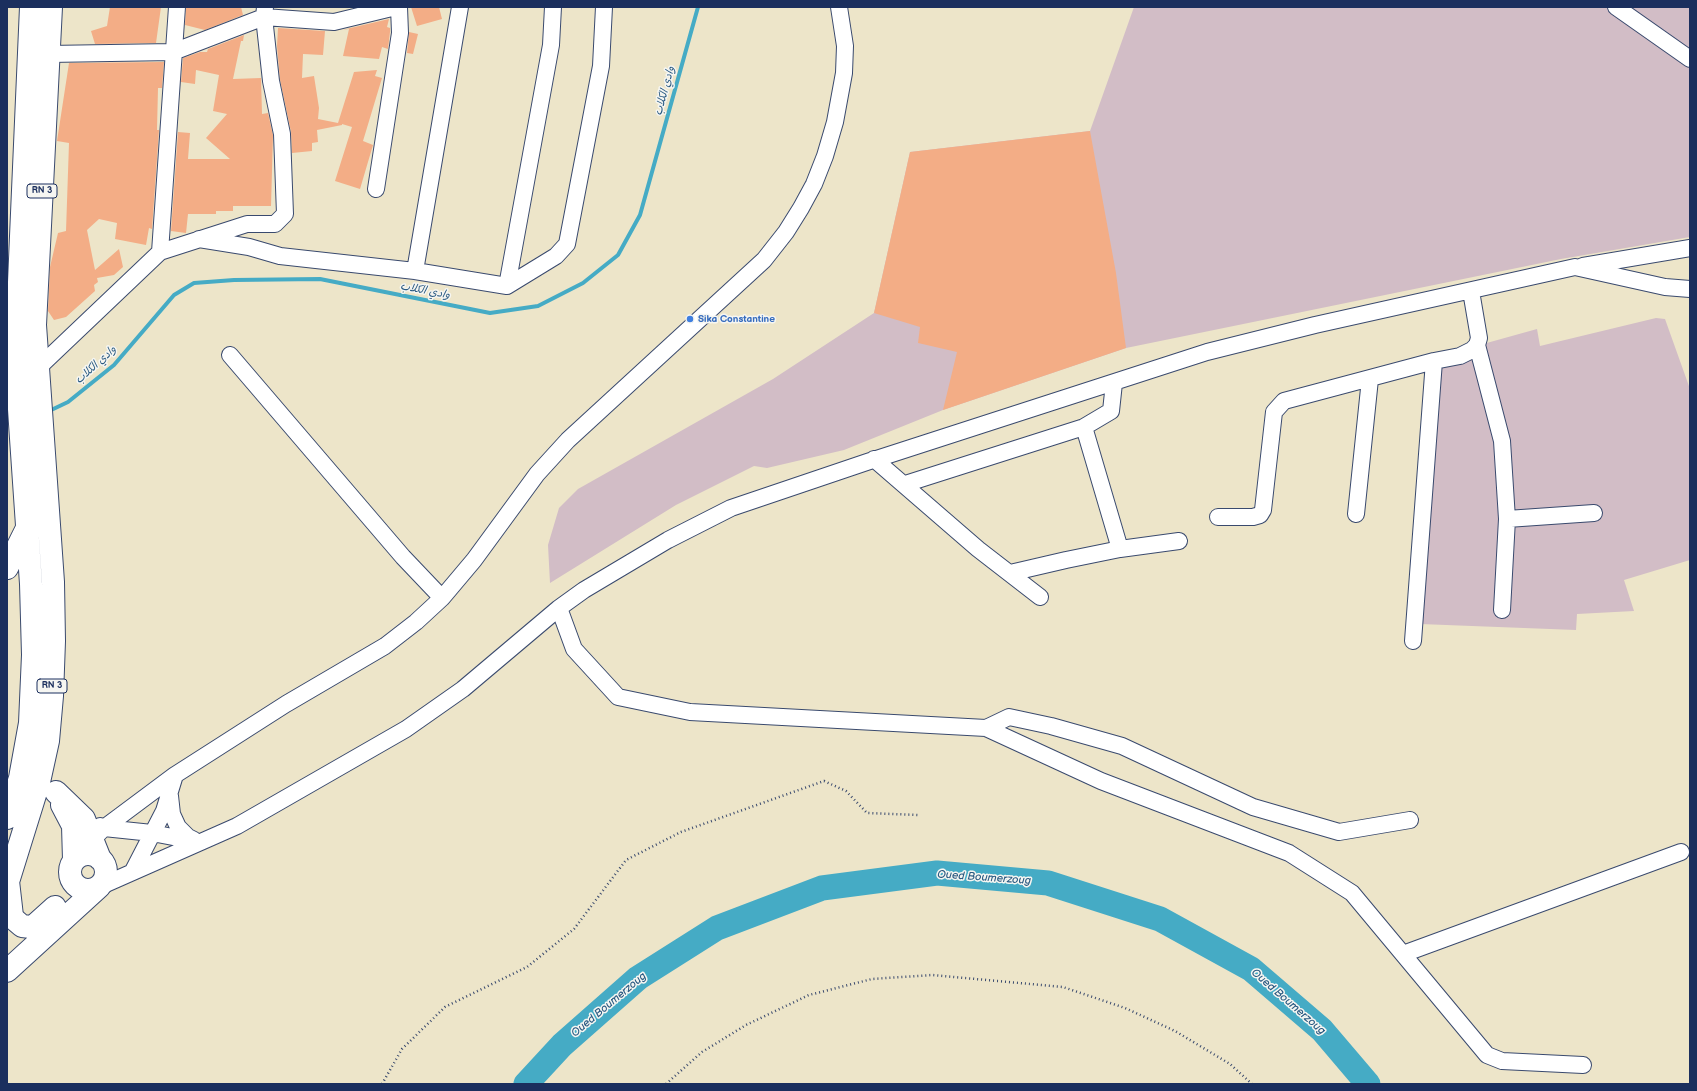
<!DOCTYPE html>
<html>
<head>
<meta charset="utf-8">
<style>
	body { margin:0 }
	#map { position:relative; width:1697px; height:1091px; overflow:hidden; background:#ede5c9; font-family:"Balsamiq Sans",sans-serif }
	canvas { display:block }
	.frame { position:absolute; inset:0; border:8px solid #1b2f5e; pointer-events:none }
</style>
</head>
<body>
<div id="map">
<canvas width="1697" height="1091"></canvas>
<div class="frame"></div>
</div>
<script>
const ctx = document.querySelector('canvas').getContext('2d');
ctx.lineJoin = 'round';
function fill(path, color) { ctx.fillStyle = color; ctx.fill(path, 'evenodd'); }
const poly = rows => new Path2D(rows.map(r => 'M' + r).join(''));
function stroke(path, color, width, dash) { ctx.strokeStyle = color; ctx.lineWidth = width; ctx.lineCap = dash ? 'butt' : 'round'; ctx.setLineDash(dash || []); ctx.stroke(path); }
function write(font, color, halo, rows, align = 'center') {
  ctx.font = font + ' "Balsamiq Sans","Playpen Sans Arabic",sans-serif'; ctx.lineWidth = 3; ctx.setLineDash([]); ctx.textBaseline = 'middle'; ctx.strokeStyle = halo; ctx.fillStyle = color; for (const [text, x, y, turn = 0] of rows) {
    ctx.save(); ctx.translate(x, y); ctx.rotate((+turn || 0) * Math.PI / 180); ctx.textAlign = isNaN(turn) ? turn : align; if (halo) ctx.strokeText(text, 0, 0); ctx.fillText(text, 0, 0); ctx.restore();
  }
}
const industrial = poly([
	[1134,7,1690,7,1690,237,1561,259,1126,348,943,410,844,450,767,468,754,466,676,505,550,583,548,545,559,508,578,489,773,379,874,313,910,152,1090,131],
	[1656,318,1665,319,1690,389,1690,560,1624,580,1634,611,1577,614,1576,630,1420,624,1440,356,1537,329,1540,346]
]);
const stream = poly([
	[47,412,68,402,114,365,174,295,194,283,234,280,320,279,490,313,538,306,583,283,618,255,640,215,698,7]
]);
const river = poly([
	[526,1084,562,1045,638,978,717,928,822,888,937,873,1048,883,1160,919,1251,969,1322,1030,1368,1084]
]);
const building = poly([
	[110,7,161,7,156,43,95,44,91,31,107,26],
	[186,7,241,7,243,15,205,30,185,25],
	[411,7,439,7,442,19,417,26],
	[389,19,387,27,390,28,390,32,388,49,382,47,379,59,343,56,349,29,342,30],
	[278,28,325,31,323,55,303,54,302,78,314,76,319,108,318,119,338,123,354,72,377,70,375,76,382,78,363,141,373,145,360,189,335,181,352,127,342,124,342,125,317,130,318,142,312,143,312,151,292,153,291,132,280,80,277,46],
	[409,32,418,34,413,54,407,53],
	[244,35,243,41,241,41,233,79,261,78,262,114,268,113,273,135,271,206,233,206,233,211,216,211,216,214,188,214,186,233,171,231,178,132,190,133,188,159,230,159,206,138,227,114,213,111,219,75,196,70,195,84,181,82,183,58,200,52,207,52,208,49],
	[164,62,162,88,158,88,157,130,159,130,152,229,149,228,146,245,115,239,117,223,99,219,87,230,95,270,119,249,123,267,114,275,97,278,98,282,94,285,95,291,66,317,54,320,48,311,50,267,58,233,66,231,69,143,57,141,69,63],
	[1090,131,1116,273,1126,348,943,410,957,352,918,343,920,327,874,313,910,152]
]);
const path = poly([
	[382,1084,402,1049,445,1007,527,967,574,929,626,860,681,832,824,781,846,791,867,813,918,815],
	[666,1084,702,1052,746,1025,809,995,872,979,932,975,1063,987,1125,1008,1175,1031,1230,1064,1252,1084]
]);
const minor = poly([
	[1616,7,1690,59],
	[48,54,173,52,264,17,334,22,396,7],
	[376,189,400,33,399,7],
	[199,239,249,247,280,256,415,271,507,286,556,256,567,244,601,66,604,7],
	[160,252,177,7],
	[1583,266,1690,248],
	[415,271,460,7],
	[507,286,551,45,553,7],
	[1477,345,1502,441,1507,519,1594,513],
	[230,355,403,557,442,598],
	[38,368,160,252,247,224,275,224,285,214,282,134,271,81,264,17,265,7],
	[1084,427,1120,549],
	[874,459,978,549,1040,597],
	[905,484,1084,427,1111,411,1114,383],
	[1356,514,1370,379],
	[1218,517,1253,517,1260,515,1263,510,1274,412,1284,401,1434,361,1460,356,1472,350,1477,345,1479,338,1471,291],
	[1010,573,1066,560,1120,549,1179,541],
	[559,608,574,649,618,697,690,712,986,728,1101,781,1289,853,1352,893,1487,1055,1502,1061,1583,1065],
	[1502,610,1507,519],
	[1413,641,1434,361],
	[986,728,1009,717,1051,726,1122,746,1253,807,1339,832,1410,820],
	[170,796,172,814,178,827,188,837,194,840],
	[100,826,104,828,152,833,199,842],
	[86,846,104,828,175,775,286,704,385,646,416,622,442,598,474,560,537,474,568,440,764,260,786,232,801,208,814,184,825,156,835,122,844,73,845,46,839,7],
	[133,871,164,811,175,775],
	[99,887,237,826,406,729,463,689,559,608,584,590,668,540,731,508,867,462,1207,352,1315,325,1575,267,1665,287,1690,289],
	[1403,954,1681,852]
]);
const highway = poly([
	[7,568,26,530],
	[56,792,84,819,100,859],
	[62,805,73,826,74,860],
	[7,818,20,778,30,723,33,655,31,584,17,380,17,328,31,7],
	'70 872a18 18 0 1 1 36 0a18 18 0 1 1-36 0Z',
	[8,881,12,916,15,920,22,926,31,927,35,925,55,907],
	[7,885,39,782,48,741,52,696,54,641,53,582,35,325,51,7],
	[7,971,99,887]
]);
const markers = [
	[690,319,4,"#3f7fe0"]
];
const shields = [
	[42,191,30],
	[52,686,30]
];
const shieldNames = [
	["RN 3",42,191],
	["RN 3",52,686]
];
const shopNames = [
	["Sika Constantine",698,319]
];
const waterNames = [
	["وادي الكلاب",665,91,-75],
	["وادي الكلاب",425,291,11],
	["وادي الكلاب",96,365,-42],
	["Oued Boumerzoug",984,878,4],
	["Oued Boumerzoug",1288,1002,41],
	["Oued Boumerzoug",609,1005,-40]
];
fill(industrial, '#d2bdc6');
stroke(stream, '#45abc5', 4);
stroke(river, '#45abc5', 25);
fill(building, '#f3ad86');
stroke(minor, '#3a4a6e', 18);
stroke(highway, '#3a4a6e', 24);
stroke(path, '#3a4a6e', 2.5, [1, 3]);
stroke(minor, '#fff', 16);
stroke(highway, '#fff', 22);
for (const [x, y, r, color] of markers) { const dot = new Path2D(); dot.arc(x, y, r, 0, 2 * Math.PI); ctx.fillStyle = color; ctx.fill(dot); stroke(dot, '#f6f6f2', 1.5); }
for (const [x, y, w] of shields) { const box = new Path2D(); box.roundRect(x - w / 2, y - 7, w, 14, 3); ctx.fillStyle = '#f6f6f2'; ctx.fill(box); stroke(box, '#1b2f5e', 1); }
write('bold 9px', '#1b2f5e', null, shieldNames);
write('bold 10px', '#366cbe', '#f6f6f2', shopNames, 'left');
write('italic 11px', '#2a5a82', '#f6f6f2', waterNames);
</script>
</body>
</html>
